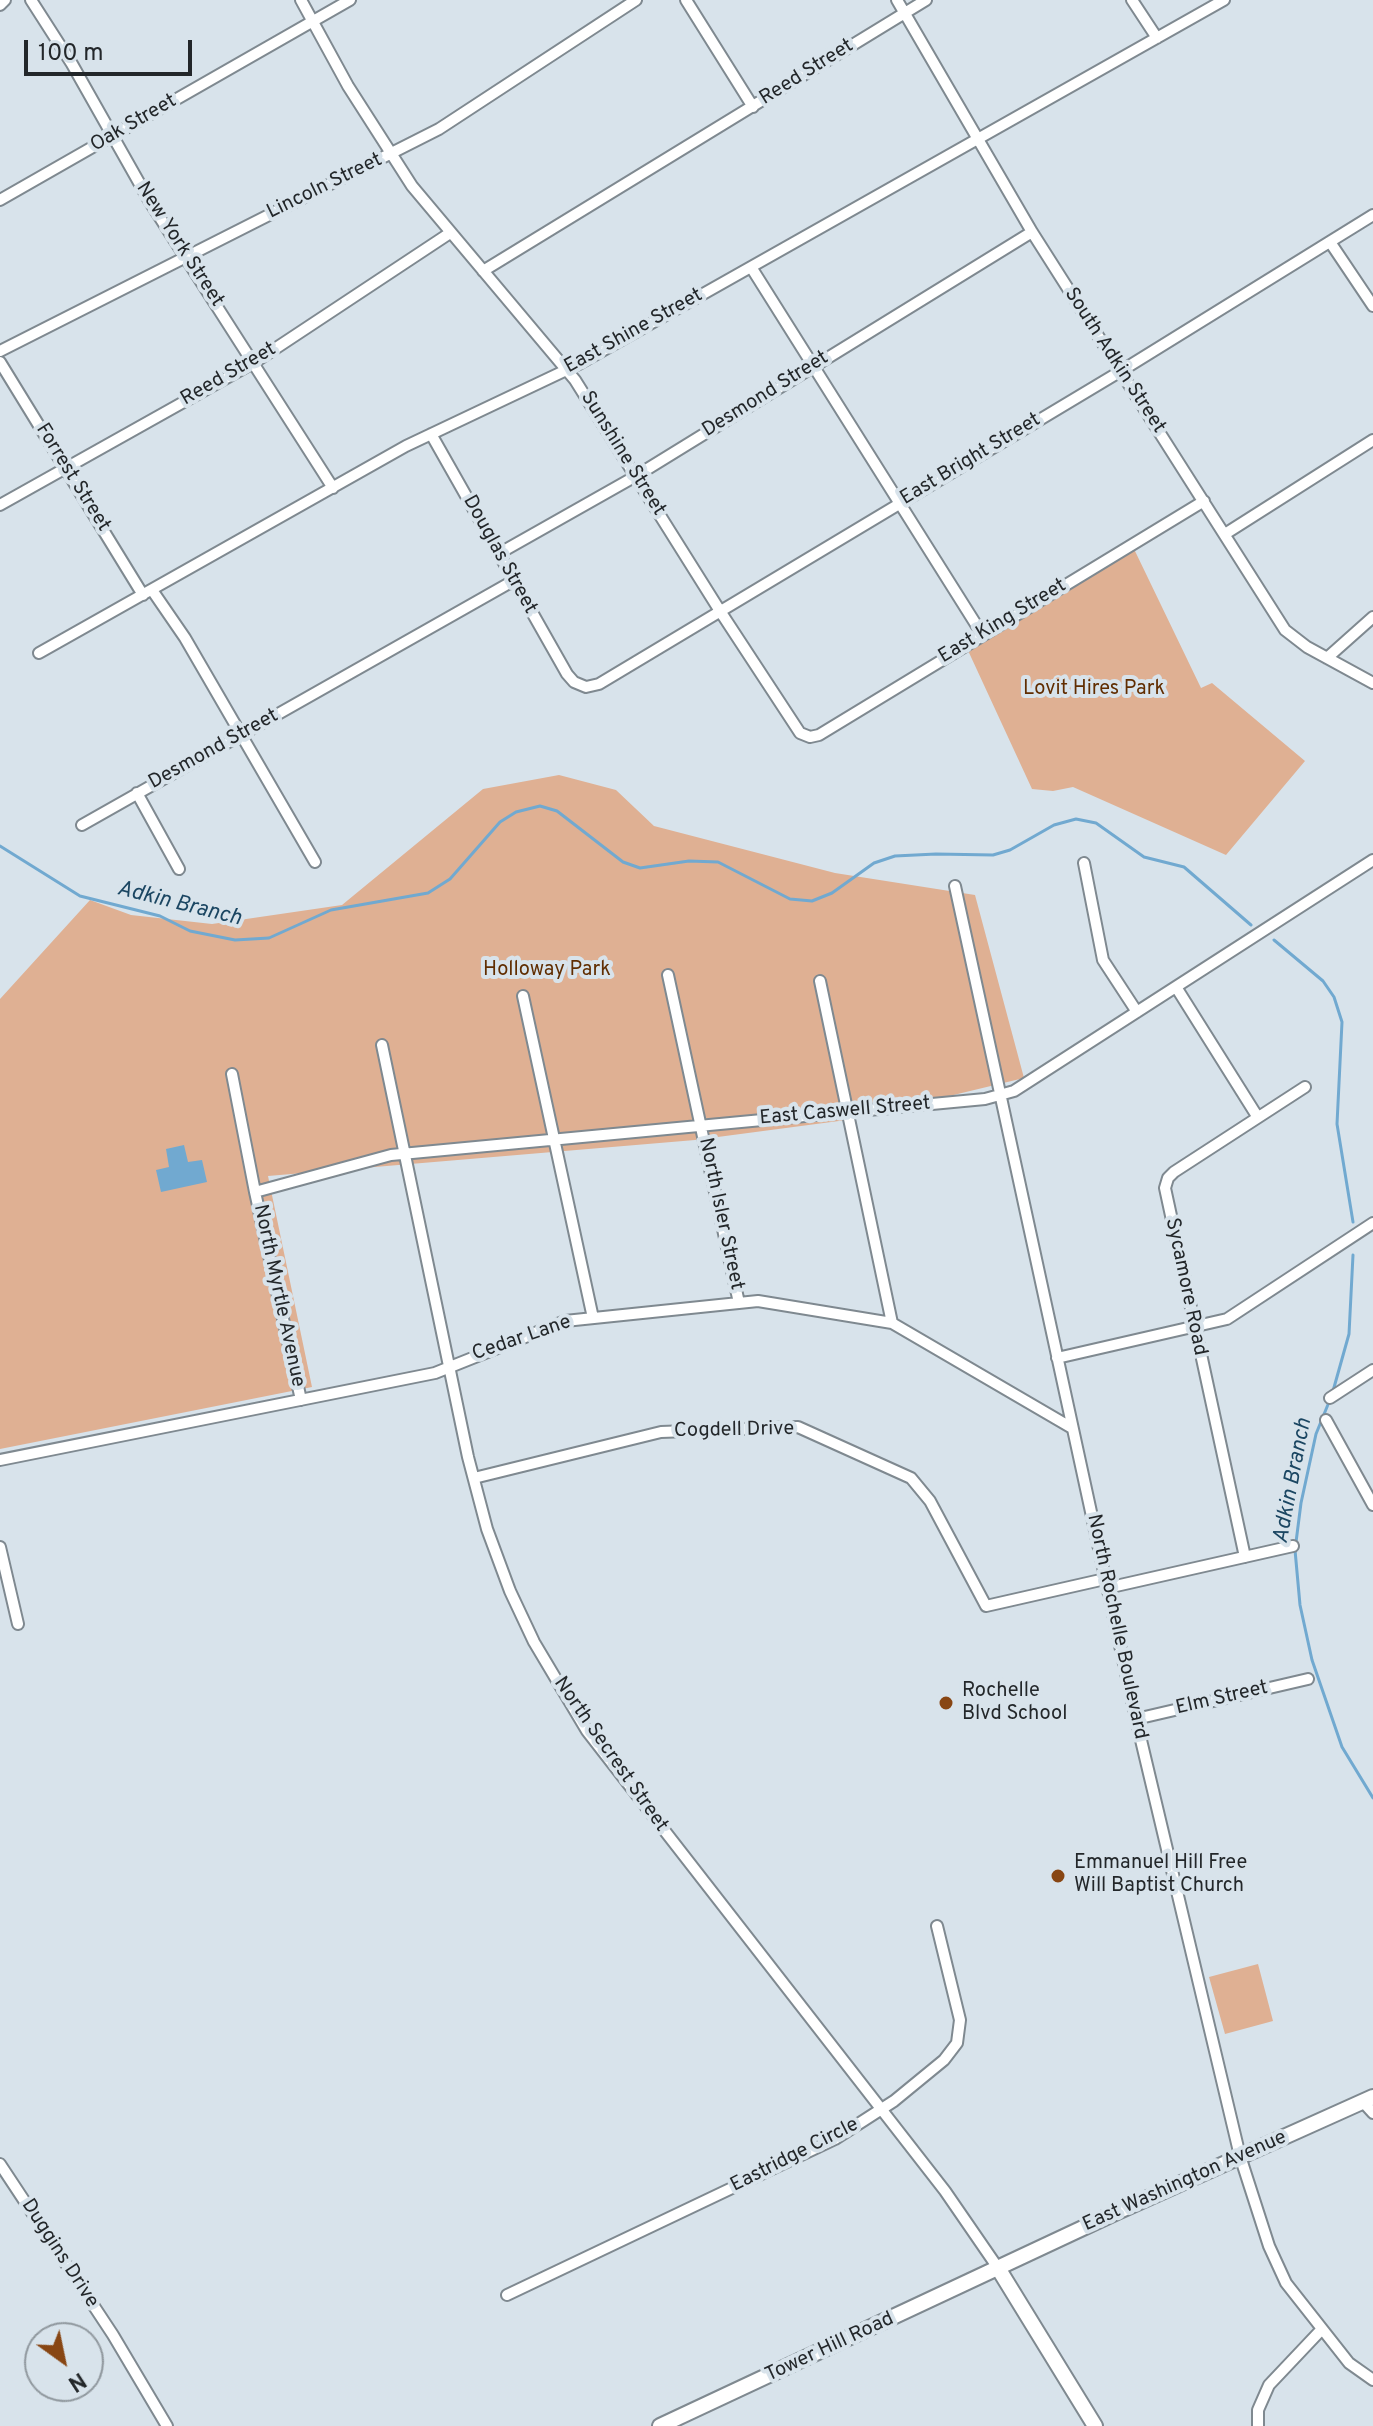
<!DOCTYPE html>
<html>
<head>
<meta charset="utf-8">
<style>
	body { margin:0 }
	#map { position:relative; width:1373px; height:2426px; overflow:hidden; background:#d8e3eb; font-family:Overpass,sans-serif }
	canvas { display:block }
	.north { position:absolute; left:24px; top:2322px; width:80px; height:80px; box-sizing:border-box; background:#d8e3eb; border:2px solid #90989e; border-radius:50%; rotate:147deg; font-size:22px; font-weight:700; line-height:32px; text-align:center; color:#23272a }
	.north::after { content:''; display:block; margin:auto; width:28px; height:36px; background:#884613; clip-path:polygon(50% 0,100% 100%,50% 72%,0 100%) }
	.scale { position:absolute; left:24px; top:40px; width:168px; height:36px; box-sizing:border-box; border:4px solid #23272a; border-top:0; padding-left:10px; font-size:24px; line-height:28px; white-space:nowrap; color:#23272a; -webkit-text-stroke:6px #d8e3eb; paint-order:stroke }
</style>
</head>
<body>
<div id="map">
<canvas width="1373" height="2426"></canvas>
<div class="north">N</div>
<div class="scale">100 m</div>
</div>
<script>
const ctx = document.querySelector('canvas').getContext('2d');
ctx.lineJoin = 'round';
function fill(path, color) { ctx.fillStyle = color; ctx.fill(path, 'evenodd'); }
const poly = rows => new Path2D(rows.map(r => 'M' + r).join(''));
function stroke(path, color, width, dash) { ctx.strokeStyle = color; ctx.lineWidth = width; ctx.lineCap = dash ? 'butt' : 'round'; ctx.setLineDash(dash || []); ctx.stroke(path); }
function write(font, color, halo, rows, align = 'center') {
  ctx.font = font + ' Overpass,sans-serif'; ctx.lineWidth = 8; ctx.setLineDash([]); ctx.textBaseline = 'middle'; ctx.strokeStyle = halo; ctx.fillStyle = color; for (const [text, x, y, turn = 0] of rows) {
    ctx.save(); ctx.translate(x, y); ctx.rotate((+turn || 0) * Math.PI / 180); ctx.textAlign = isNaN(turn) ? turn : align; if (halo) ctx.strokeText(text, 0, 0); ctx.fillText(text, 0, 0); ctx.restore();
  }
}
const green = poly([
	[1134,549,1201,688,1212,683,1305,761,1226,855,1073,787,1053,791,1032,789,965,644],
	[559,775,616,790,654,826,835,873,975,895,1024,1078,854,1119,695,1140,268,1176,312,1387,0,1449,0,999,90,900,131,915,212,924,342,905,483,789],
	[1258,1964,1273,2021,1225,2034,1209,1977]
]);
const water = poly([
	[184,1145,188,1162,202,1160,207,1182,161,1192,156,1170,169,1167,166,1149]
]);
const stream = poly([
	[0,846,80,896,160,916,190,931,235,940,269,938,331,910,428,893,450,879,500,822,516,812,540,806,557,811,623,862,640,868,689,861,718,862,790,899,812,901,832,893,874,863,895,856,936,854,993,855,1010,850,1054,825,1076,819,1096,823,1144,857,1184,867,1251,925],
	[1274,940,1323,981,1334,997,1342,1022,1337,1124,1353,1222],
	[1333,1391,1349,1334,1353,1255],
	[1329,1402,1316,1434,1301,1503,1295,1550,1300,1605,1312,1660,1342,1747,1373,1798]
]);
const street = poly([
	[31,0,72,64,150,202,333,488],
	[301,0,348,86,412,186,575,380,720,611,800,733,810,737,819,735,1204,501],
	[686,0,753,107],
	[897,0,1032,232,1285,630,1307,647,1373,683],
	[1132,0,1157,38],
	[0,5,5,0],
	[0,200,350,0],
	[1330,242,1373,306],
	[751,267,982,634],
	[483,271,926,0],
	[0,351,439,129,636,0],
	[0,362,143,595],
	[431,434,567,674,574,682,586,687,599,684,1121,371,1373,215],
	[0,505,255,362,450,233],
	[1225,534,1373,440],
	[498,554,636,476,1032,232],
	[152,590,185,638,315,862],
	[39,653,406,446,579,364,1224,0],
	[1327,658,1373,617],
	[137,793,179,869],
	[82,825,513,581],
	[1084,863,1103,960,1137,1012],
	[955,886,1136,1719,1240,2156,1269,2246,1286,2283,1349,2363,1373,2380],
	[668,975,739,1303],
	[820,981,892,1323],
	[1176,987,1257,1116],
	[523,996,593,1318],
	[382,1045,468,1457,487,1529,510,1591,534,1642,587,1731,945,2191,998,2268],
	[232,1074,255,1192,301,1400],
	[255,1192,391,1155,985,1099,1014,1091,1373,860],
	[1057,1358,1227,1319,1373,1223],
	[1330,1398,1373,1370],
	[1326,1420,1373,1505],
	[0,1460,435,1373,565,1321,758,1301,892,1323,1072,1428],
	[474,1478,661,1432,798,1427,911,1478,930,1501,986,1606,1105,1579],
	[0,1547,18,1624],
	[1245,1557,1165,1188,1168,1178,1174,1172,1305,1087],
	[1107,1588,1293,1546],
	[1136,1719,1308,1679],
	[1363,2102,1373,2113],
	[0,2164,113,2335,167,2426],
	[507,2295,835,2139,894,2101,944,2060,957,2043,960,2020,937,1926],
	[1258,2426,1258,2410,1269,2385,1322,2329]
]);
const secondary = poly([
	[998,2268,1095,2426],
	[660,2426,1117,2212,1373,2097]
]);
const markers = [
	[946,1703,8,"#884613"],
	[1058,1876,8,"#884613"]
];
const streetNames = [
	["Reed Street",807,73,-32],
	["Oak Street",134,124,-30],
	["Lincoln Street",325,187,-26],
	["New York Street",179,245,57],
	["East Shine Street",634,332,-29],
	["South Adkin Street",1114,361,57],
	["Reed Street",229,375,-30],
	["Desmond Street",766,395,-32],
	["Sunshine Street",622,454,58],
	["East Bright Street",971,460,-31],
	["Forrest Street",72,478,58],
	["Douglas Street",499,555,61],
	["East King Street",1003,622,-31],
	["Desmond Street",214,750,-29],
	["East Caswell Street",845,1112,-5],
	["North Isler Street",720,1214,78],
	["Sycamore Road",1185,1287,78],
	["North Myrtle Avenue",278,1296,78],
	["Cedar Lane",522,1339,-19],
	["Cogdell Drive",734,1431,-1],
	["North Rochelle Boulevard",1116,1627,78],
	["Elm Street",1222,1699,-13],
	["North Secrest Street",610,1755,55],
	["Eastridge Circle",795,2156,-27],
	["East Washington Avenue",1185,2182,-24],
	["Duggins Drive",59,2254,57],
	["Tower Hill Road",830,2348,-25]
];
const parkNames = [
	["Lovit Hires Park",1094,690],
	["Holloway Park",547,971]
];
const poiNames = [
	["Rochelle",962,1692],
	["Blvd School",962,1715],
	["Emmanuel Hill Free",1074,1864],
	["Will Baptist Church",1074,1887]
];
const waterNames = [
	["Adkin Branch",179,905,14],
	["Adkin Branch",1294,1481,-79]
];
fill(green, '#dfb093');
fill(water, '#71a9d0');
stroke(stream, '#71a9d0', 3);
stroke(street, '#7f8990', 14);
stroke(secondary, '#7f8990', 18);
stroke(street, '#fff', 10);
stroke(secondary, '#fff', 14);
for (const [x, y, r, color] of markers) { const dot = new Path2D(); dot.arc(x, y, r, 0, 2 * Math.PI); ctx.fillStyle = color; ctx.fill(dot); stroke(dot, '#d8e3eb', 3); }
write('20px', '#23272a', '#d8e3eb', streetNames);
write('20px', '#602d01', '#d8e3eb', parkNames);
write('20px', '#23272a', '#d8e3eb', poiNames, 'left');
write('italic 22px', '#1b4662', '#d8e3eb', waterNames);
</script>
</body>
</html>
